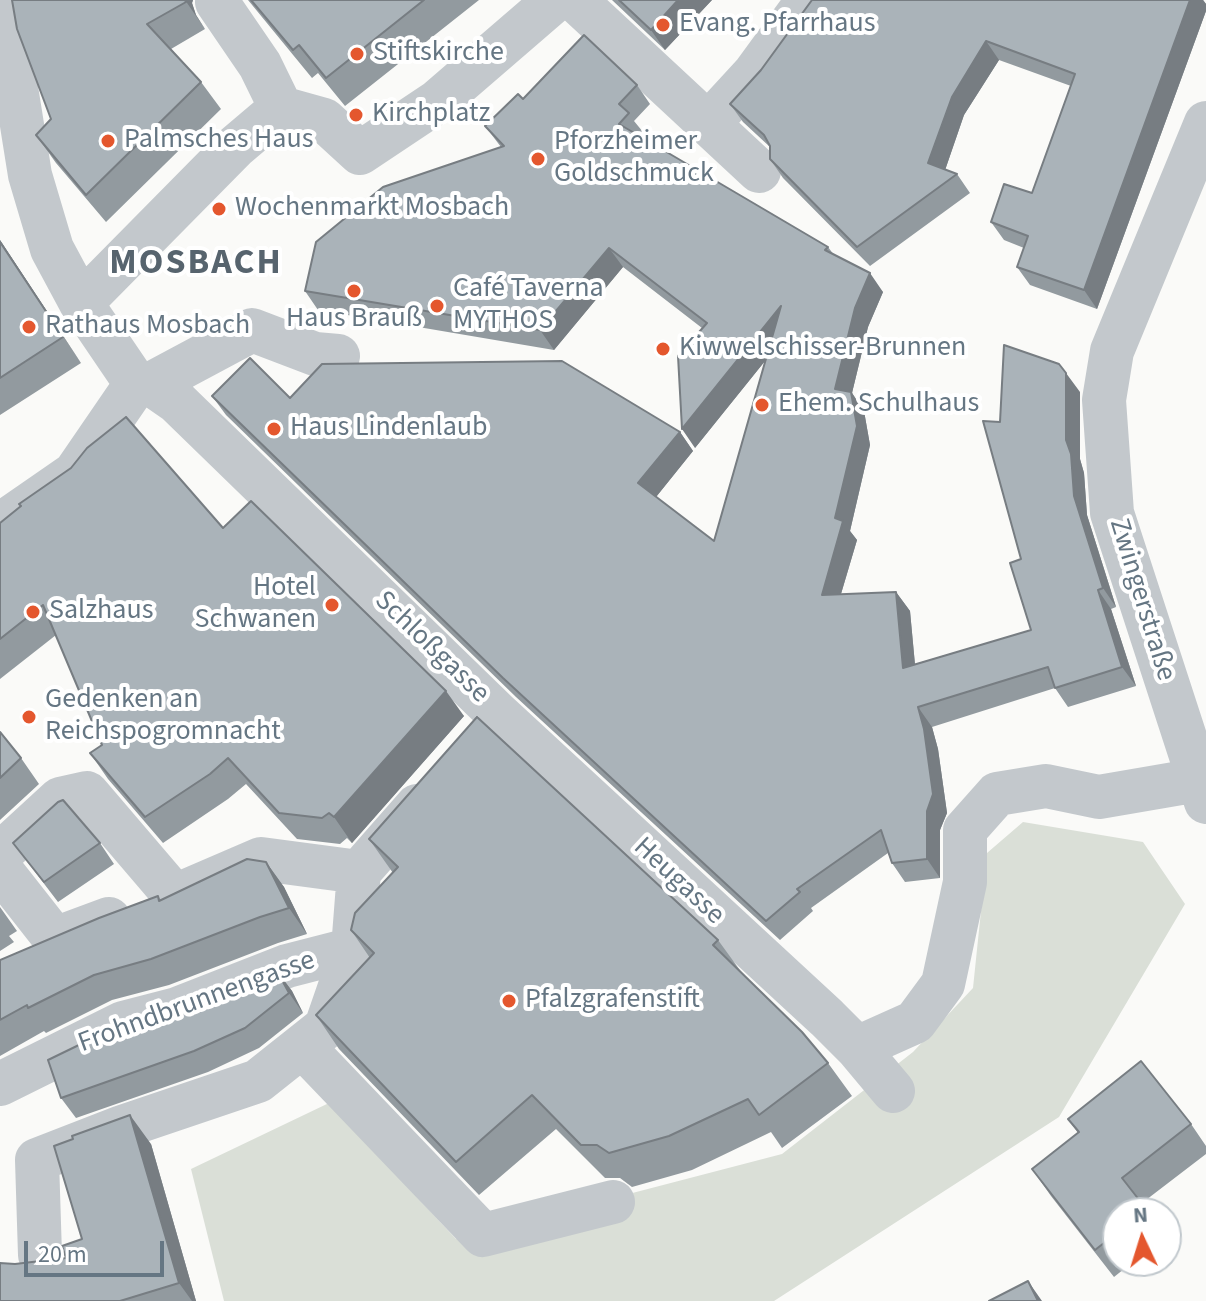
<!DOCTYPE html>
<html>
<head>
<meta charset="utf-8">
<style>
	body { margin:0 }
	#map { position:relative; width:1206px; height:1301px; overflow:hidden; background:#fafaf8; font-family:"Source Sans 3",sans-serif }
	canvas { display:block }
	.north { position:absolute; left:1102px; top:1197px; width:80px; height:80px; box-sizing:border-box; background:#fff; border:2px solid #c1c8cd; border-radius:50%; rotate:356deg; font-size:22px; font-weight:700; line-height:32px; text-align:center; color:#657683 }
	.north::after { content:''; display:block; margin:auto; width:28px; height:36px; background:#e4572e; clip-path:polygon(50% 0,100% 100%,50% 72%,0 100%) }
	.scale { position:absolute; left:24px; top:1241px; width:140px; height:36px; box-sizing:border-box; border:4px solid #657683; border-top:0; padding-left:10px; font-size:24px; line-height:28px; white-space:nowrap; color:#657683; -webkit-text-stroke:6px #fff; paint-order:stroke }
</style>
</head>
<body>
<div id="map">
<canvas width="1206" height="1301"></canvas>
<div class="north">N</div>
<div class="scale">20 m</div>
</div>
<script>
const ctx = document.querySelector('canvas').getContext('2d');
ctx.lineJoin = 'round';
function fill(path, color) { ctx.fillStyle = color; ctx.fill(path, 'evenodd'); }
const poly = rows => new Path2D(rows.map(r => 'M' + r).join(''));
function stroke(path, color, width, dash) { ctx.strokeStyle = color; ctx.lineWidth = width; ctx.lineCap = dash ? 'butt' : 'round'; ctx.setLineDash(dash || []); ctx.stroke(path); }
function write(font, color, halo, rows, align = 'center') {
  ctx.font = font + ' "Source Sans 3",sans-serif'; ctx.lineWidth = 8; ctx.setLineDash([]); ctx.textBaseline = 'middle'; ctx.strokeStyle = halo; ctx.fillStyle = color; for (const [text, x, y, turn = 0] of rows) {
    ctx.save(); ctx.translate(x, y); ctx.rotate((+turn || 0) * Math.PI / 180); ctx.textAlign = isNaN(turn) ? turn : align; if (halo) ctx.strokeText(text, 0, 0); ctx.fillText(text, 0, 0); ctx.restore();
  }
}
const green = poly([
	[1023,822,1143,842,1185,904,1059,1117,774,1301,224,1301,191,1169,329,1103,456,1239,782,1154,913,1052,973,988,987,853]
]);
const street = poly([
	[2,0,30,175,52,249,81,303,136,384],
	[575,0,759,171],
	[217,2,260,65,281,108],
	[1206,123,1112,351,1104,400,1112,513,1206,802],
	[708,124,754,74,808,0],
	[81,303,235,147,281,108,324,120,360,153,438,101,555,0],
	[136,384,151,384,177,402,499,715,827,1018,857,1048,893,1091],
	[151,384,252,330,315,354,338,356],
	[0,525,75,473,136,384],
	[0,854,60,799,87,793,175,896,261,859,359,872],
	[0,869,55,939,109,919],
	[302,1046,483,1235,613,1202],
	[857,1048,915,1022,943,984,965,882,965,830,997,794,1046,786,1099,797,1198,780],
	[0,1084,123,1023,177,1009,287,966,353,949],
	[40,1255,37,1160,122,1127,258,1081,326,1027,353,949,359,872,417,806]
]);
const wall = poly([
	[193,0,192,3,196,15,205,29,171,49,201,82,221,109,106,222,56,163,36,135,51,119,17,29],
	[248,0,479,0,345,106,318,73,312,78],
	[612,0,712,0,665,50],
	[1203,0,1206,4,1206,11,1097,309,1030,285,1017,267,1024,248,1004,240,991,222,1032,193,1071,86,999,60,964,115,945,170,957,174,970,193,870,266,783,178,770,159,770,147,743,122,730,104,761,70],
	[637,85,650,104,634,121,643,132,639,136,828,247,834,255,883,292,868,327,852,393,864,411,870,445,850,531,857,540,841,594,896,592,910,611,915,664,1031,630,1000,422,1080,392,1080,459,1084,473,1087,515,1116,607,1111,609,1136,686,1068,707,1055,688,932,727,938,749,947,813,940,830,940,878,905,882,892,863,888,853,811,908,813,911,780,940,516,697,226,415,212,396,290,398,680,432,693,451,656,497,714,541,765,361,695,448,702,328,623,267,554,350,318,310,305,291,501,147,485,126,523,99],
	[0,240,81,363,0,415],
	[0,523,223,528,464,716,352,843,347,838,340,844,297,839,246,784,228,799,163,843,108,779,90,753,102,745,56,635,0,679],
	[0,732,21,758,39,784,0,820],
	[369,839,718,940,742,973,828,1063,852,1096,782,1148,771,1132,692,1170,632,1187,620,1178,605,1178,556,1129,479,1195,339,1049,316,1015,370,958,351,930,393,873],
	[13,843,100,843,114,864,58,902],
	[266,862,284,887,307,934,278,943,169,985,112,1000,46,1033,44,1031,0,1056,0,960,158,896,161,900],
	[0,907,17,931,9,936,14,942,0,951],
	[277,971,292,991,303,1013,259,1048,208,1072,76,1118,61,1098,172,1012],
	[1068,1119,1191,1124,1206,1146,1206,1154,1142,1203,1149,1213,1118,1213,1118,1261,1134,1261,1114,1277,1051,1196,1032,1169,1078,1133],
	[151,1144,196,1301,0,1301,15,1264,66,1258,82,1239]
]);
const shadedWall = poly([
	[185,0,193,0,192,3,196,15,205,29],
	[678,0,712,0,665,50,651,30],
	[1190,0,1203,0,1206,4,1206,11,1097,309,1084,290],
	[986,41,999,60,964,115,941,182,928,163,952,97],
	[0,240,81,363,0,242],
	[609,248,623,267,554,350,540,330],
	[870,273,883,292,868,327,852,393,864,411,870,445,850,531,857,540,835,614,822,595,835,518,835,389,855,308],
	[781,306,794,325,695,448,682,429],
	[1066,373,1080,392,1080,459,1084,473,1087,515,1116,607,1103,588,1074,496,1066,440],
	[680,432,693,451,652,502,638,483],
	[1098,590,1111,609,1136,686,1122,667],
	[896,592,910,611,917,687,903,668],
	[446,691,464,716,352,843,334,817],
	[918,707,932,727,938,749,947,813,940,830,940,878,927,859],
	[266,862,284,887,307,934,289,908],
	[277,971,292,991,303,1013,289,993],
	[130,1115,151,1144,196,1301,192,1301,179,1283],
	[1028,1281,1042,1301,1038,1301]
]);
const building = poly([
	[12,0,185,0,186,2,147,24,201,82,86,195,36,135,51,119,17,29,12,0],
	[251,0,424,0,326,78,299,45,293,50,251,0],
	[619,0,678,0,651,30,619,0],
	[812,0,1190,0,1084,290,1017,267,1028,236,991,222,1004,184,1032,193,1075,74,986,41,952,97,928,163,957,174,857,247,770,159,770,146,764,135,730,104,761,70,812,0],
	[584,35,637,85,619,104,629,113,619,124,828,247,825,250,870,273,855,308,835,389,851,392,857,426,835,518,843,521,822,595,896,592,903,668,1031,630,1010,563,1021,559,983,421,1000,422,1004,345,1059,364,1066,373,1066,440,1071,454,1074,496,1103,588,1098,590,1122,667,1055,688,1048,667,918,707,924,729,933,794,927,811,927,859,892,863,881,830,797,889,800,892,766,921,503,678,212,396,250,358,290,398,322,364,562,361,680,432,638,483,714,541,781,306,682,429,678,356,707,323,609,248,540,330,305,291,316,242,383,187,504,146,485,126,518,94,523,99,584,35],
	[0,242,63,337,0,378,0,242],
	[126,417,223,528,251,501,446,691,334,817,329,813,322,818,279,813,228,758,210,774,145,817,90,753,102,745,43,605,0,639,0,523,21,506,19,504,71,468,87,448,126,417],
	[477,717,718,940,713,945,802,1032,828,1063,759,1115,748,1099,669,1136,609,1153,597,1145,581,1145,532,1095,456,1162,316,1015,374,953,351,930,355,913,398,867,369,839,477,717],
	[0,732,21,758,0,778,0,732],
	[63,800,100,843,44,882,13,843,58,802,63,800],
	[247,859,266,862,289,908,260,917,151,959,94,975,28,1008,27,1005,0,1020,0,960,99,918,158,896,159,901,247,859],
	[277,971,289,993,245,1028,194,1051,61,1098,48,1060,118,1026,172,1012,277,971],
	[1141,1061,1191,1124,1122,1178,1147,1210,1142,1213,1118,1213,1118,1232,1095,1250,1032,1169,1079,1132,1068,1119,1141,1061],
	[130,1115,179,1283,120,1301,0,1301,0,1263,15,1264,66,1258,62,1246,82,1239,54,1146,73,1139,72,1136,130,1115],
	[1028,1281,1038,1301,989,1301,1028,1281]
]);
const markers = [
	[663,25,8,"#e4572e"],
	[357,54,8,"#e4572e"],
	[356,115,8,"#e4572e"],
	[108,141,8,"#e4572e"],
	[538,159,8,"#e4572e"],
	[219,209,8,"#e4572e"],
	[354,291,8,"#e4572e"],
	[437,306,8,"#e4572e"],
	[29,327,8,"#e4572e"],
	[663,349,8,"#e4572e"],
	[762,405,8,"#e4572e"],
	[274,429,8,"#e4572e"],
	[332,605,8,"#e4572e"],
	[33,612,8,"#e4572e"],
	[29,717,8,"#e4572e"],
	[509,1001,8,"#e4572e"]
];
const poiNames = [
	["Evang. Pfarrhaus",679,25],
	["Stiftskirche",373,54],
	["Kirchplatz",372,115],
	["Palmsches Haus",124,141],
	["Pforzheimer",554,143],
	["Goldschmuck",554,175],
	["Wochenmarkt Mosbach",235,209],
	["Café Taverna",453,290],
	["MYTHOS",453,322],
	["Haus Brauß",354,320,"center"],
	["Rathaus Mosbach",45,327],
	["Kiwwelschisser-Brunnen",679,349],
	["Ehem. Schulhaus",778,405],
	["Haus Lindenlaub",290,429],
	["Hotel",316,589,"right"],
	["Schwanen",316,621,"right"],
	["Salzhaus",49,612],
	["Gedenken an",45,701],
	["Reichspogromnacht",45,733],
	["Pfalzgrafenstift",525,1001]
];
const streetNames = [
	["Zwingerstraße",1141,600,73],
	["Schloßgasse",431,648,44],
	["Heugasse",678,882,43],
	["Frohndbrunnengasse",197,1003,-20]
];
const districtNames = [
	["MOSBACH",196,265]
];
fill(green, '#dadfd7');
stroke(street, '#c3c8cc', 44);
fill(wall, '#929a9f');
fill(shadedWall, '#777d82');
fill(building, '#aab3b9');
stroke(building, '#777d82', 2);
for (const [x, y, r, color] of markers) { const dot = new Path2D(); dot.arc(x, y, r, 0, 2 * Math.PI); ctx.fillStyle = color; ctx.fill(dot); stroke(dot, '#fff', 3); }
write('28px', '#657683', '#fff', poiNames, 'left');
write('28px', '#657683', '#fff', streetNames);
ctx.letterSpacing = '2px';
write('bold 36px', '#57646e', '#fff', districtNames);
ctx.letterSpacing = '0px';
</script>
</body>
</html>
